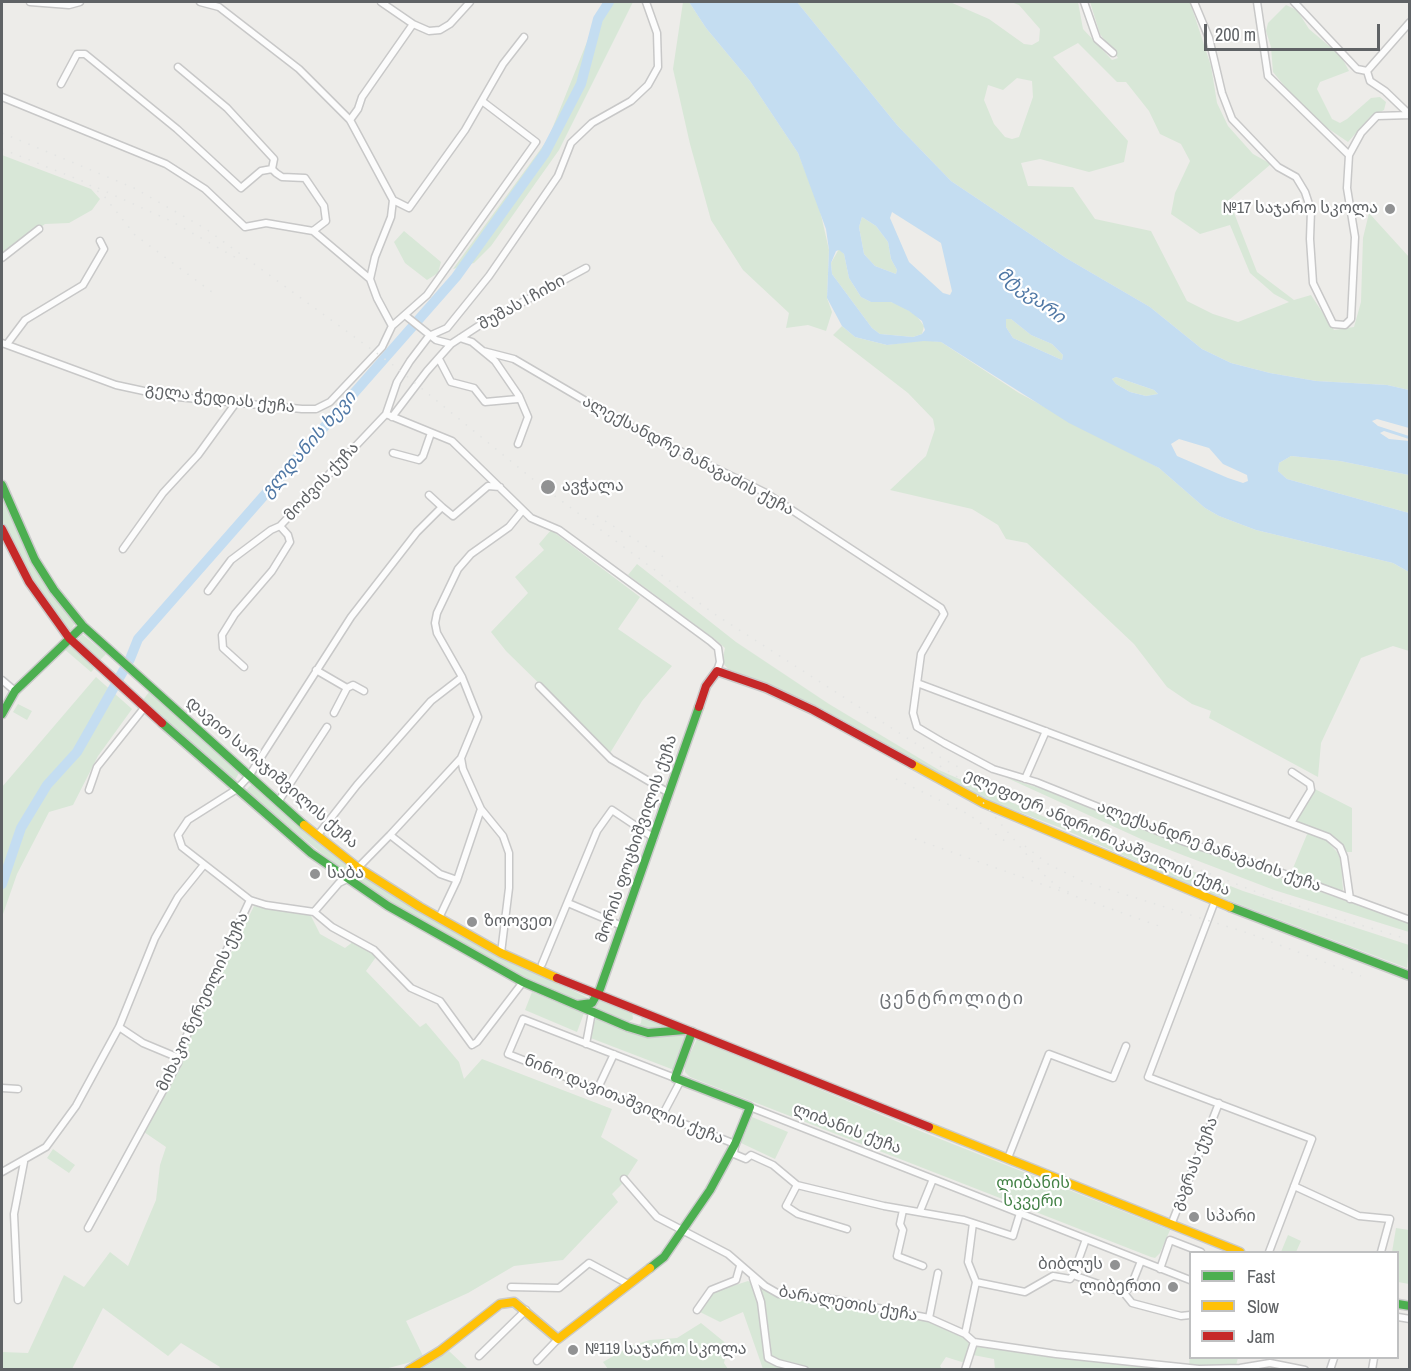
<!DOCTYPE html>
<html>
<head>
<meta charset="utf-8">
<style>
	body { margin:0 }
	#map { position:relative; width:1411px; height:1371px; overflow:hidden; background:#edece9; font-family:"Archivo Narrow",sans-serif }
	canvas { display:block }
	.frame { position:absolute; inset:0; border:3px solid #5f6265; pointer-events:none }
	.legend { position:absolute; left:1189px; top:1251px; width:210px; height:108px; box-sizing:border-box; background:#fff; border:2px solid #bfc0c1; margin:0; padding:8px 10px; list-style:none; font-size:18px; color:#5f6265 }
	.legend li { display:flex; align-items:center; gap:12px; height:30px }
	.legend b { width:30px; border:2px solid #bfc0c1 }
	.scale { position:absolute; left:1204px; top:24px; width:176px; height:27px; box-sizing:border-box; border:3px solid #5f6265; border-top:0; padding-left:8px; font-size:18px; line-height:21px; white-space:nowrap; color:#5f6265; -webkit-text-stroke:4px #fff; paint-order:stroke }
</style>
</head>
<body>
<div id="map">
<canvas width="1411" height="1371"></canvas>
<div class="frame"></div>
<ul class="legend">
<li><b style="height:8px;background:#4caf50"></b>Fast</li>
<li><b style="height:8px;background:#ffc107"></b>Slow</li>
<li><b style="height:8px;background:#c62828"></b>Jam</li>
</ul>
<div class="scale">200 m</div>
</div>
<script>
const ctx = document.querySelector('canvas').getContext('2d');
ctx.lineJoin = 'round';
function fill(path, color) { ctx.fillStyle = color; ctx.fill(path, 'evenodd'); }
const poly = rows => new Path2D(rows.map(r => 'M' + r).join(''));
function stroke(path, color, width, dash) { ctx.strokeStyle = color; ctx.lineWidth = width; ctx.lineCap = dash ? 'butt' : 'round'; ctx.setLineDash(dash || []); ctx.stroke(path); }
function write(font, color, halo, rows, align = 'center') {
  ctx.font = font + ' "Archivo Narrow","Noto Sans Georgian",sans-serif'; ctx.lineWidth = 4.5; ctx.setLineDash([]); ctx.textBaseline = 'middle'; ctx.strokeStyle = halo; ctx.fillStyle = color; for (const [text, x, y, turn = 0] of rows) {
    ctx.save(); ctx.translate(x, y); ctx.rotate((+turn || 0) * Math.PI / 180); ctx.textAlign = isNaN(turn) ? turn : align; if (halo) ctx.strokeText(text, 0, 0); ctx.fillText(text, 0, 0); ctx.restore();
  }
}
const green = poly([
	[603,2,633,2,559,150,491,246,474,263,453,269,548,139],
	[683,2,689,2,706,28,750,81,798,153,819,206,829,250,827,298,832,312,826,331,808,325,786,328,789,313,743,270,711,220,690,144,673,69],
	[797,2,950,2,989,19,1024,44,1032,45,1039,41,1040,29,1019,5,1011,2,1078,2,1083,29,1112,60,1118,58,1100,34,1090,2,1190,2,1211,66,1217,103,1228,126,1253,154,1271,164,1229,200,1257,272,1294,300,1311,295,1334,330,1354,327,1361,302,1363,238,1369,213,1409,257,1409,390,1387,385,1316,381,1270,373,1231,363,1202,349,1150,307,1066,258,951,181,897,125],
	[1078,43,1117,82,1126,82,1149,111,1160,134,1181,144,1190,161,1175,193,1171,214,1200,234,1230,225,1250,273,1274,294,1289,302,1238,322,1213,314,1187,301,1151,231,1095,219,1073,187,1028,186,1021,163,1040,159,1089,172,1124,162,1128,141,1053,57],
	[1017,78,1032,81,1033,97,1019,137,1012,139,1005,137,994,124,984,100,988,85,1003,90],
	[1286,5,1297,10,1309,29,1341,56,1349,71,1320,82,1317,89,1332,119,1340,123,1347,119,1371,98,1380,97,1386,102,1384,110,1370,117,1348,142,1308,115,1273,72,1271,47,1266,31,1268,23],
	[2,155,91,189,100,199,92,210,69,223,45,224,2,256],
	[862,217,876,226,888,242,891,259,897,270,896,274,875,266,864,254,859,227],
	[404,231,441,262,438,273,427,280,405,263,394,242],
	[839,249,844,254,849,278,861,297,871,302,885,300,900,305,916,315,924,326,922,334,913,337,880,334,872,328,832,274,831,263],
	[1006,319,1011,319,1031,335,1052,344,1063,355,1062,360,1013,338,1006,327],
	[842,326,855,337,887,345,924,340,941,342,1019,393,1159,468,1205,508,1219,516,1256,530,1393,563,1409,572,1409,651,1393,646,1361,658,1321,743,1318,777,1209,718,1211,711,1192,704,1167,687,1134,644,1027,543,1006,539,998,525,972,509,890,490,926,456,935,429,933,419,908,393,833,335],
	[1116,377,1154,390,1158,394,1146,396,1130,392,1116,384,1112,379],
	[1291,456,1340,461,1409,475,1409,513,1287,479,1278,471,1279,463],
	[2,495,44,582,75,623,70,632,43,598,12,545,2,521],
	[551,530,640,597,618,629,672,666,642,701,610,753,506,651,491,632,528,593,515,577,544,550,539,544],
	[637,564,736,642,829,704,939,770,1058,823,1138,850,1243,891,1409,945,1407,968,1199,889,1061,828,990,801,809,702,728,669,722,662,725,648,717,641,628,575],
	[82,634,106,654,99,661,78,640],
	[68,645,72,645,89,662,94,669,91,672,63,648],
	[96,677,132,709,98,756,73,805,49,812,17,874,2,917,2,787],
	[149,692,239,773,235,780,143,700],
	[18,704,32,711,27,720,13,712],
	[1005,777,1083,802,1187,845,1409,923,1409,932,1274,890,1141,839],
	[252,784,349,865,346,873,245,791],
	[1311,787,1352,808,1352,852,1347,852,1341,843,1330,835,1292,821],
	[1308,832,1326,840,1337,852,1341,861,1343,890,1340,892,1291,873],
	[359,873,468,939,590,999,582,1002,538,985,458,945,355,881],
	[254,906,310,914,320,934,345,948,354,941,370,951,376,957,366,971,420,1027,426,1023,459,1062,464,1079,482,1059,612,1109,601,1137,638,1160,623,1183,612,1194,618,1202,563,1260,514,1266,468,1293,406,1321,423,1356,415,1361,381,1370,219,1369,220,1367,181,1343,168,1356,103,1308,72,1369,2,1369,2,1352,28,1353,64,1275,84,1287,110,1252,128,1266,156,1200,160,1165,166,1147,144,1132,181,1067,184,1049],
	[532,992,584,1013,577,1032,525,1010],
	[601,998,632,1010,633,1019,627,1023,589,1009],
	[642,1014,680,1029,649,1030,636,1027,641,1023],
	[596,1018,639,1035,684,1035,686,1038,674,1070,588,1037],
	[697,1039,925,1133,1170,1230,1160,1253,1155,1258,1151,1257,690,1077,685,1072,685,1064],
	[752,1117,788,1132,775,1159,741,1143],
	[53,1149,75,1165,69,1173,47,1158],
	[1396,1228,1409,1230,1409,1284,1398,1282,1398,1252,1392,1252],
	[1288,1235,1301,1241,1296,1252,1281,1252],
	[748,1281,777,1296,802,1301,829,1301,929,1322,964,1338,969,1343,965,1363,946,1357,940,1366,942,1369,763,1369,743,1312,720,1322,700,1312,705,1301,714,1292],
	[701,1323,728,1345,724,1363,728,1369,608,1369,603,1362,631,1346,650,1340,677,1338],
	[975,1344,1113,1364,1179,1369,995,1369,994,1359,973,1355],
	[1190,1348,1190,1358,1238,1358,1235,1369,1189,1370],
	[449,1351,468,1369,421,1369,430,1364]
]);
const water = poly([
	[689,2,797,2,897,125,951,181,1066,258,1150,307,1202,349,1231,363,1270,373,1316,381,1387,385,1409,390,1409,428,1377,419,1372,421,1378,426,1409,436,1409,439,1384,431,1380,433,1389,439,1409,441,1409,475,1340,461,1291,456,1279,463,1278,471,1287,479,1409,513,1409,572,1393,563,1256,530,1219,516,1205,508,1159,468,1069,423,941,342,924,341,887,345,855,337,842,326,827,298,829,250,826,229,798,153,750,81,706,28],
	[892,212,941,243,952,291,950,295,943,293,909,262,890,218],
	[862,217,876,226,888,242,891,259,897,270,896,274,875,266,864,254,859,227],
	[839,250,844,254,849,278,861,297,871,302,891,302,909,311,922,321,925,330,922,334,913,337,880,334,872,328,832,274,831,263,836,251],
	[1006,319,1011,319,1031,335,1052,344,1063,355,1062,360,1013,338,1006,327],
	[1116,377,1154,390,1158,394,1146,396,1130,392,1116,384,1112,379],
	[1179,439,1209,448,1223,464,1247,475,1248,481,1243,483,1228,478,1177,456,1171,444]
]);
const river = poly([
	[2,884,21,828,47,785,77,752,130,659,138,639,456,277,545,153,581,84,598,19,609,2]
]);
const street = poly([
	[30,2,69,5,80,2],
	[200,2,219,7,299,69,350,120,393,200,391,217,375,257,370,279,377,298,392,326],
	[381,2,413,24,429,31,440,30,450,24,470,2],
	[1084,2,1097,39,1113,53],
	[1194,2,1209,38,1222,93,1232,119,1278,167,1296,177,1305,192,1311,210,1310,239,1313,283,1333,324,1345,325,1351,319,1355,237,1347,188,1349,155,1361,133,1377,116,1410,115],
	[1257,2,1268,76,1349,155],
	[1294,2,1357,69,1367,71,1370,81,1385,91,1410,115],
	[178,67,227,108,274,159,272,169,276,173,282,177,305,178,324,206,326,221,313,231],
	[1367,71,1410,22],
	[61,84,77,54,85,54,177,129,241,188,261,171,272,169],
	[2,97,166,164,205,189,245,227,266,223,313,231,370,279],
	[350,120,358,109,362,97,413,24],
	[393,200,409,208,465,130,503,64,524,37],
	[2,258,39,229],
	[406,316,436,340,451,344],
	[2,343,116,385,167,396,302,409,316,409,330,402,382,347,392,326,427,295,536,142,482,101],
	[7,344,25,320,83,285,104,249,100,241],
	[483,351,514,359,625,424,766,493,941,608,944,614,921,654,913,713,917,727,944,743,993,769,1036,782,1185,842,1263,866,1410,920],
	[439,359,451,382,474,388,485,402,518,399,519,396,495,361,472,342,460,338],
	[386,414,397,382,410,361,429,336,447,328,489,276,558,176,571,143,592,123,631,101,648,85,658,67,657,33,646,2],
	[386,414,452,441,531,518,559,530,710,641,718,648,720,662,717,671],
	[392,417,427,371,451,344,480,325,586,268],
	[518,444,528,417,519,396],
	[393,453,419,460,423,456,431,433],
	[500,487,488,486,453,516,442,507,417,532,351,617,249,776,237,789,188,820,178,835,182,847,250,900,266,905,314,912,332,927,374,950,411,988,440,1001,472,1045,477,1042,523,982],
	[429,495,442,507],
	[123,549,163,493,198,455,235,404],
	[208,591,231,560,271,530,280,526,386,414],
	[244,667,223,648,222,635,235,614,272,571,290,542,288,535,280,526],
	[316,670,347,688,334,713],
	[2,680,15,691],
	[917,683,1328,837,1340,847,1344,857,1350,899],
	[539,686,611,759,669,793],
	[347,688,353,685,364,691],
	[1025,779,1046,731],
	[89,790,97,767,144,708],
	[278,802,327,727],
	[1291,823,1311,790,1310,784,1292,772],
	[390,835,440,874,457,880],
	[317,836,357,785,431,701,462,677],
	[1215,901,1148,1077,1312,1139,1269,1252],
	[568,903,622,926],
	[314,912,339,883,347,879,390,835,461,758],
	[439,918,457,880,481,809],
	[501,953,509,888,509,853,503,836,481,809,463,769,461,758,478,717,462,677,437,633,435,623,437,613,458,569,471,554,509,527,522,511],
	[542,964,597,831,612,810,654,838],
	[119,1027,143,1043,179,1058],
	[586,1044,592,1012],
	[675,1078,523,1019,508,1054,735,1144,734,1154,746,1159,751,1155,773,1165,797,1185,884,1206,964,1220,1013,1236,1020,1213],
	[2,1088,18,1089],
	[598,1088,614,1054],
	[750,1107,1190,1280],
	[663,1114,681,1080],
	[1008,1158,1049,1054,1113,1078,1126,1046],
	[2,1172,46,1147,76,1106,119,1027,155,938,178,897,203,866],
	[624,1179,657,1217,728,1254,765,1286,779,1294,827,1298,929,1318,965,1334,974,1342,1056,1354,1199,1369,1240,1368,1270,1363,1305,1370],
	[797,1185,786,1206,798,1214,847,1229],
	[1294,1186,1359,1216,1390,1219,1381,1252],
	[903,1210,900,1224,903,1230,897,1256,923,1266],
	[920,1211,933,1179],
	[973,1223,968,1262,976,1282],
	[1171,1225,1219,1103],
	[88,1228,178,1063,181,1048,250,900],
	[1160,1269,1170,1240,1201,1252],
	[1073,1275,1086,1239],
	[753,1278,761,1302,768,1358,778,1363,805,1370],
	[511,1287,559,1288,589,1263,628,1284],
	[1124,1293,1131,1286,1141,1261],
	[18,1300,14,1214,24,1162],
	[697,1310,711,1290,736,1280,740,1266],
	[1398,1317,1410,1319],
	[929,1318,938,1273],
	[965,1334,976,1282,1025,1292,1053,1276,1070,1279,1073,1275,1124,1293,1132,1303,1181,1316,1190,1315],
	[479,1356,526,1310],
	[537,1361,558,1339],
	[965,1370,974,1342],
	[1330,1370,1334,1358],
	[1372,1370,1374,1358]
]);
const fast = poly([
	[2,485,35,560,54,590,83,626,304,825],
	[2,714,15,691,83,626],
	[162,723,311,853,388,906,523,982,628,1027,648,1033,685,1030],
	[1230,907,1410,976],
	[577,1005,592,1003,600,989,699,707],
	[650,1268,664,1257,710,1190,735,1144,750,1107,675,1078,692,1032],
	[1398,1304,1410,1306]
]);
const slow = poly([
	[912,764,983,803,1230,907],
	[304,825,357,867,420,907,501,953,557,978],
	[929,1127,1240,1252],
	[409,1370,440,1351,500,1304,514,1302,558,1339,650,1268]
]);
const jam = poly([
	[2,529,29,582,69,638,162,723],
	[699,707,706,686,717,671,766,688,813,710,912,764],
	[557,978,929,1127]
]);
const rail = poly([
	[2,133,134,188,206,229,393,365,540,485,713,613,918,745,980,779,1075,821,1272,898,1410,940],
	[2,149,87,183,104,196,135,235,216,295],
	[98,188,171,221,238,259],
	[597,516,665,558],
	[940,766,962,780,975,793,1043,874,1058,887,1075,895],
	[896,779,968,814,1009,844],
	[915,839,1159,926],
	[1025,846,1048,864,1082,881,1248,933,1361,976]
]);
const markers = [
	[1390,209,6,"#919293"],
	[548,487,8,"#919293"],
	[315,874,6,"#919293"],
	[472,922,6,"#919293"],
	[1194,1217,6,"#919293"],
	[1115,1265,6,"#919293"],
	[1173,1287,6,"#919293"],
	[573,1350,6,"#919293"]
];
const poiNames = [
	["№17 საჯარო სკოლა",1378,209,"right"],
	["ავჭალა",562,487],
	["საბა",327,874],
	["ზოოვეთ",484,922],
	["სპარი",1206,1217],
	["ბიბლუს",1103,1265,"right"],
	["ლიბერთი",1161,1287,"right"],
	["№119 საჯარო სკოლა",585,1350]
];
const streetNames = [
	["შუშას I ჩიხი",522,303,-29],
	["გელა ჭედიას ქუჩა",220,399,7],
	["ალექსანდრე მანაგაძის ქუჩა",688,456,28],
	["მოძვის ქუჩა",322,482,-47],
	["დავით სარაჯიშვილის ქუჩა",272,773,41],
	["ელეფთერ ანდრონიკაშვილის ქუჩა",1097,833,24],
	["მორის ფოცხიშვილის ქუჩა",637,839,-71],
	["ალექსანდრე მანაგაძის ქუჩა",1209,847,20],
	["მიხაკო წერეთლის ქუჩა",203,1002,-65],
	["ნინო დავითაშვილის ქუჩა",624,1100,22],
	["ლიბანის ქუჩა",847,1129,21],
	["გაგრას ქუჩა",1195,1164,-68],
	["ბარალეთის ქუჩა",848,1304,10]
];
const parkNames = [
	["ლიბანის",1033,1184],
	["სკვერი",1033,1202]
];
const waterNames = [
	["მტკვარი",1031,296,37],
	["გლდანის ხევი",309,445,-49]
];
const neighbourhoodNames = [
	["ცენტროლიტი",952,999]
];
fill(green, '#d8e7d7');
fill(water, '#c4ddf1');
stroke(river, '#c4ddf1', 10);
stroke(street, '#c8c8c8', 9);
stroke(fast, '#cacaca', 11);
stroke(slow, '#cacaca', 11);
stroke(jam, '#cacaca', 11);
stroke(street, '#fcfcfc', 6);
stroke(fast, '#4caf50', 8);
stroke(slow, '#ffc107', 8);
stroke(jam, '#c62828', 8);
stroke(rail, '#e3e4e3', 1.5, [1.5, 8]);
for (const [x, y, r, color] of markers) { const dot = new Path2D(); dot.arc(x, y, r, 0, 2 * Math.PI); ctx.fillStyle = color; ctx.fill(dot); stroke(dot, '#fff', 2); }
write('16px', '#5f6265', '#fff', poiNames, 'left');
write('16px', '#5f6265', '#fff', streetNames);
write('16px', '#428145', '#fff', parkNames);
write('italic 18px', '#5078a5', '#fff', waterNames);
ctx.letterSpacing = '1.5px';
write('18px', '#707377', '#fff', neighbourhoodNames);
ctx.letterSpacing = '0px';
</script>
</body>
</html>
